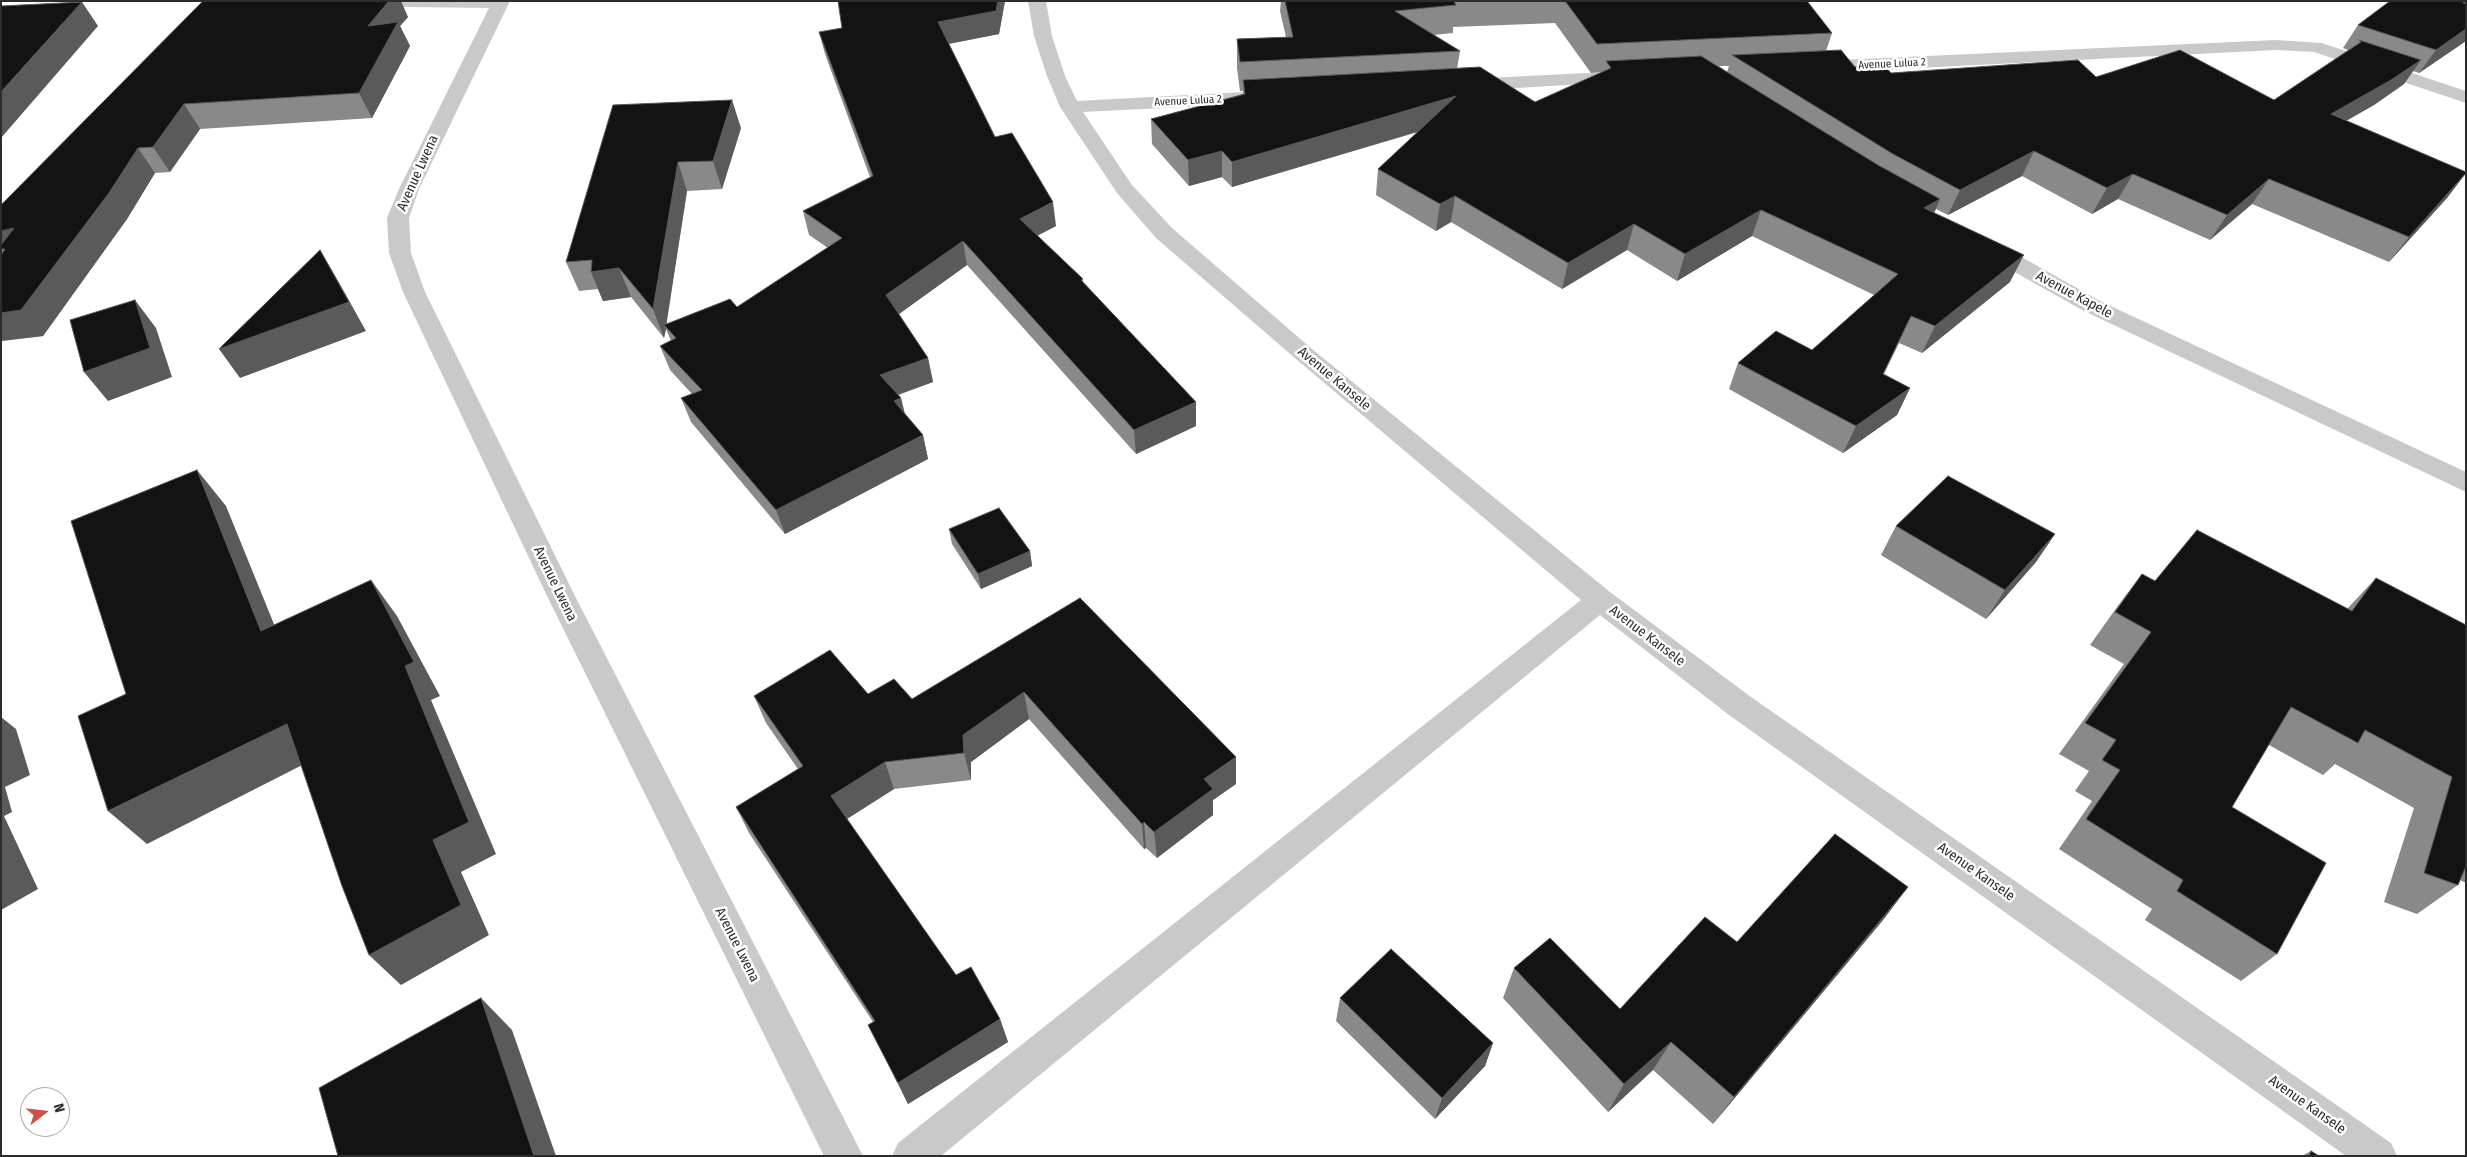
<!DOCTYPE html>
<html>
<head>
<meta charset="utf-8">
<style>
	body { margin:0 }
	#map { position:relative; width:2467px; height:1157px; overflow:hidden; background:#fff; font-family:"Fira Sans Condensed",sans-serif }
	canvas { display:block }
	.frame { position:absolute; inset:0; border:2px solid #2c2c2c; pointer-events:none }
	.north { position:absolute; left:20px; top:1087px; width:50px; height:50px; box-sizing:border-box; background:#fff; border:1px solid #ababab; border-radius:50%; rotate:74deg; font-size:14px; font-weight:700; line-height:20px; text-align:center; color:#2c2c2c }
	.north::after { content:''; display:block; margin:auto; width:18px; height:22px; background:#ce5144; clip-path:polygon(50% 0,100% 100%,50% 72%,0 100%) }
</style>
</head>
<body>
<div id="map">
<canvas width="2467" height="1157"></canvas>
<div class="frame"></div>
<div class="north">N</div>
</div>
<script>
const ctx = document.querySelector('canvas').getContext('2d');
ctx.lineJoin = 'round';
const poly = rows => new Path2D(rows.map(r => 'M' + r).join(''));
function fill(path, color) { ctx.fillStyle = color; ctx.fill(path, 'evenodd'); }
function stroke(path, color, width, dash) { ctx.strokeStyle = color; ctx.lineWidth = width; ctx.lineCap = dash ? 'butt' : 'round'; ctx.setLineDash(dash || []); ctx.stroke(path); }
function write(font, color, halo, rows, align = 'center') {
  ctx.font = font + ' "Fira Sans Condensed",sans-serif'; ctx.lineWidth = 5; ctx.setLineDash([]); ctx.textBaseline = 'middle'; ctx.strokeStyle = halo; ctx.fillStyle = color; for (const [text, x, y, turn = 0] of rows) {
    ctx.save(); ctx.translate(x, y); ctx.rotate((+turn || 0) * Math.PI / 180); ctx.textAlign = isNaN(turn) ? turn : align; if (halo) ctx.strokeText(text, 0, 0); ctx.fillText(text, 0, 0); ctx.restore();
  }
}
const street = poly([
	[319,1,510,1,419,189,409,218,411,253,425,292,576,598,863,1156,824,1156,548,598,403,292,389,253,387,218,399,189,489,8,327,6,321,5,319,1],
	[1028,1,1046,1,1052,36,1065,76,1077,101,1263,91,1270,93,1272,97,1270,101,1263,103,1083,112,1132,185,1172,228,1312,349,1610,592,1751,697,2391,1143,2397,1156,2346,1156,1729,715,1600,615,941,1156,892,1156,898,1143,1581,600,1296,359,1156,238,1117,193,1060,107,1047,76,1034,36,1028,1],
	[2276,40,2322,43,2466,91,2466,103,2314,52,2276,50,1818,73,1811,71,1809,67,1811,63,1818,61,2276,40],
	[1625,71,1632,73,1634,77,1632,81,1468,91,1461,89,1459,85,1461,81,1468,79,1625,71],
	[1985,240,1993,241,2100,301,2466,472,2466,492,2084,311,1977,251,1974,246,1977,241,1985,240]
]);
const wall = poly([
	[203,1,408,17,400,26,410,46,372,118,200,129,170,172,155,173,127,219,43,336,1,341,1,205],
	[838,1,1005,1,999,34,949,44,995,137,1056,226,1037,236,1083,279,1083,283,1196,426,1136,454,967,265,899,314,928,358,933,382,898,395,901,398,904,413,923,435,928,459,785,534,691,422,681,398,692,394,670,370,660,346,671,341,666,329,664,338,631,297,603,301,598,289,579,291,566,262,613,105,741,128,722,189,687,191,666,324,737,307,828,248,809,235,803,211,870,177,825,54,819,32,842,28],
	[1281,1,1807,1,1832,33,1826,51,1855,67,1891,73,2096,77,2274,100,2348,50,2343,48,2358,25,2466,1,2466,41,2419,73,2413,71,2404,84,2374,105,2346,121,2466,173,2447,198,2389,262,2252,204,2210,240,2118,199,2092,214,2022,176,1948,215,1936,209,1934,213,2010,282,1922,353,1899,343,1884,374,1910,388,1897,415,1843,453,1729,389,1738,363,1812,350,1874,295,1752,236,1677,281,1627,250,1562,289,1451,222,1436,231,1376,195,1378,169,1418,132,1232,187,1222,177,1189,186,1152,144,1151,119,1243,94,1243,91,1240,91,1237,68,1237,39,1286,37,1280,11],
	[1555,23,1591,73,1602,72,1535,102,1457,69,1460,51,1434,35,1453,33,1453,27],
	[1719,66,1729,66,1727,72],
	[1896,526,2055,534,2036,562,1986,619,1881,555],
	[949,529,1030,551,1032,566,981,589,952,544],
	[2142,574,2155,581,2347,609,2376,578,2466,625,2466,883,2460,880,2458,885,2417,914,2384,902,2414,808,2335,764,2323,775,2269,745,2232,807,2277,954,2241,981,2145,920,2152,909,2059,849,2092,801,2075,791,2089,771,2059,754,2124,664,2090,645,2117,607],
	[1080,598,1236,757,1236,784,1213,800,1213,815,1157,858,1146,848,1144,849,1029,719,971,762,971,780,894,789,847,819,956,975,1000,1019,1008,1042,908,1104,868,1025,873,1022,749,833,736,807,798,769,766,723,754,696,868,694,912,699],
	[1908,887,1883,920,1713,1124,1653,1070,1608,1112,1503,998,1514,968,1620,1009,1737,942],
	[1340,998,1493,1043,1485,1066,1435,1119,1336,1021],
	[2311,1151,2319,1156,2302,1156]
]);
const shadedWall = poly([
	[389,1,401,1,408,17,400,26,410,46,372,118,359,93,368,26],
	[998,1,1005,1,999,34,942,45,938,22],
	[82,2,98,26,1,138,1,92],
	[2466,29,2466,41,2419,73,2436,50],
	[2421,60,2404,84,2374,105,2314,139,2331,114],
	[1456,96,1453,121,1232,187,1232,162],
	[732,100,741,128,722,189,713,161],
	[184,104,200,129,170,172,153,147],
	[138,148,155,173,127,219,43,336,1,341,1,313],
	[1222,151,1222,177,1189,186,1188,160],
	[2034,151,2022,176,1948,215,1960,190],
	[678,162,687,191,666,327,664,325,666,329,664,338,653,309],
	[2466,173,2447,198,2389,262,2409,237],
	[2133,174,2118,199,2092,214,2107,188],
	[2269,179,2252,204,2210,240,2227,215],
	[1455,196,1451,222,1436,231,1440,204],
	[1940,199,1929,225,1924,208],
	[1053,202,1056,226,1023,243,1020,219],
	[1761,210,1752,236,1677,281,1685,254],
	[1634,224,1627,250,1562,289,1568,263],
	[14,228,1,249,1,231],
	[963,241,967,265,892,319,886,295],
	[320,250,337,279,366,331,240,378,219,349],
	[2024,255,2010,282,1922,353,1935,326],
	[619,268,631,297,603,301,591,272],
	[135,300,156,328,172,377,108,401,84,372],
	[928,358,933,382,886,399,880,375],
	[1910,388,1897,415,1843,453,1856,426],
	[901,398,907,422,894,401],
	[1196,402,1196,426,1136,454,1134,430],
	[923,435,928,459,785,534,776,510],
	[197,470,226,506,291,666,261,631],
	[2055,534,2036,562,1986,619,2005,590],
	[1030,551,1032,566,981,589,978,574],
	[371,580,397,616,440,696,431,700,496,854,461,872,489,935,401,985,369,955,433,840,405,666],
	[1024,692,1029,719,971,762,971,780,964,753,963,735],
	[1,717,16,729,30,775,5,787,12,812,4,816,38,889,1,910],
	[287,724,318,757,147,844,108,811],
	[1236,757,1236,784,1213,800,1213,815,1157,858,1154,832,1204,779],
	[885,762,894,789,842,822,831,796],
	[1144,822,1146,848,1144,849,1142,824],
	[1908,887,1883,920,1713,1124,1734,1097],
	[481,998,512,1030,556,1156,534,1156],
	[1000,1019,1008,1042,908,1104,898,1083],
	[1671,1042,1653,1070,1608,1112,1624,1084],
	[1493,1043,1485,1066,1435,1119,1442,1098]
]);
const building = poly([
	[203,1,389,1,368,26,398,22,359,93,184,104,153,147,138,148,109,193,21,310,1,313,1,255,5,249,1,249,1,245,14,228,1,231,1,205,203,1],
	[838,1,998,1,996,11,938,22,995,137,1012,133,1053,202,1020,219,1083,279,1081,280,1196,402,1134,430,963,241,886,295,928,358,880,375,901,398,894,401,923,435,776,510,681,398,702,390,660,346,676,338,664,325,730,299,737,307,842,238,803,211,873,176,819,32,842,28,838,1],
	[1285,1,1454,1,1456,5,1395,11,1460,51,1240,62,1237,39,1293,37,1285,1],
	[1565,1,1807,1,1832,33,1597,44,1565,1],
	[2390,1,2466,1,2463,3,2466,4,2466,29,2436,50,2358,25,2390,1],
	[82,2,1,92,1,6,82,2],
	[2359,40,2421,60,2391,80,2331,114,2466,172,2466,173,2409,237,2269,179,2227,215,2133,174,2107,188,2034,151,1960,190,1893,154,1732,55,1841,50,1855,67,1883,64,1891,73,2078,60,2096,77,2180,50,2274,100,2361,42,2359,40],
	[1701,56,1878,165,1940,199,1924,208,2024,255,1935,326,1911,316,1883,374,1910,388,1856,426,1738,363,1776,331,1812,350,1898,274,1761,210,1685,254,1634,224,1568,263,1455,196,1440,204,1378,169,1456,96,1232,162,1222,151,1188,160,1151,119,1245,94,1243,80,1480,67,1535,102,1611,68,1606,61,1701,56],
	[732,100,713,161,678,162,653,309,619,268,591,272,592,260,566,262,613,105,732,100],
	[320,250,349,302,219,349,320,250],
	[135,300,150,348,84,372,70,320,135,300],
	[197,470,261,631,371,580,414,662,405,666,469,822,433,840,461,905,369,955,342,886,287,724,108,811,78,716,126,694,71,521,197,470],
	[1948,476,2055,534,2005,590,1896,526,1948,476],
	[999,508,1030,551,978,574,949,529,999,508],
	[2197,530,2352,611,2376,578,2466,625,2466,866,2458,885,2424,873,2452,777,2365,730,2358,743,2291,707,2232,807,2326,863,2277,954,2177,891,2183,880,2086,819,2120,770,2102,760,2116,740,2085,723,2151,632,2115,612,2142,574,2155,581,2197,530],
	[1080,598,1236,757,1204,779,1213,789,1154,832,1144,822,1142,824,1024,692,963,735,964,753,885,762,831,796,956,975,971,967,1000,1019,898,1083,868,1025,875,1021,736,807,803,766,754,696,830,650,868,694,894,679,912,699,1080,598],
	[1835,834,1908,887,1734,1097,1671,1042,1624,1084,1514,968,1550,938,1620,1009,1705,917,1737,942,1835,834],
	[1391,949,1493,1043,1442,1098,1340,998,1391,949],
	[481,998,534,1156,338,1156,319,1088,481,998],
	[2311,1151,2319,1156,2309,1156,2311,1151]
]);
const farStreetnames = [
	["Avenue Lulua 2",1892,64,-3],
	["Avenue Lulua 2",1188,101,-3]
];
const streetNames = [
	["Avenue Lwena",418,173,-66],
	["Avenue Kapele",2074,295,28],
	["Avenue Kansele",1334,379,40],
	["Avenue Lwena",555,584,64],
	["Avenue Kansele",1647,636,37],
	["Avenue Kansele",1976,872,35],
	["Avenue Lwena",737,945,63],
	["Avenue Kansele",2307,1105,35]
];
fill(street, '#c9c9c9');
fill(wall, '#898989');
fill(shadedWall, '#5a5a5a');
fill(building, '#131313');
stroke(building, '#5a5a5a', 1);
write('11px', '#2c2c2c', '#fff', farStreetnames);
write('14px', '#2c2c2c', '#fff', streetNames);
</script>
</body>
</html>
